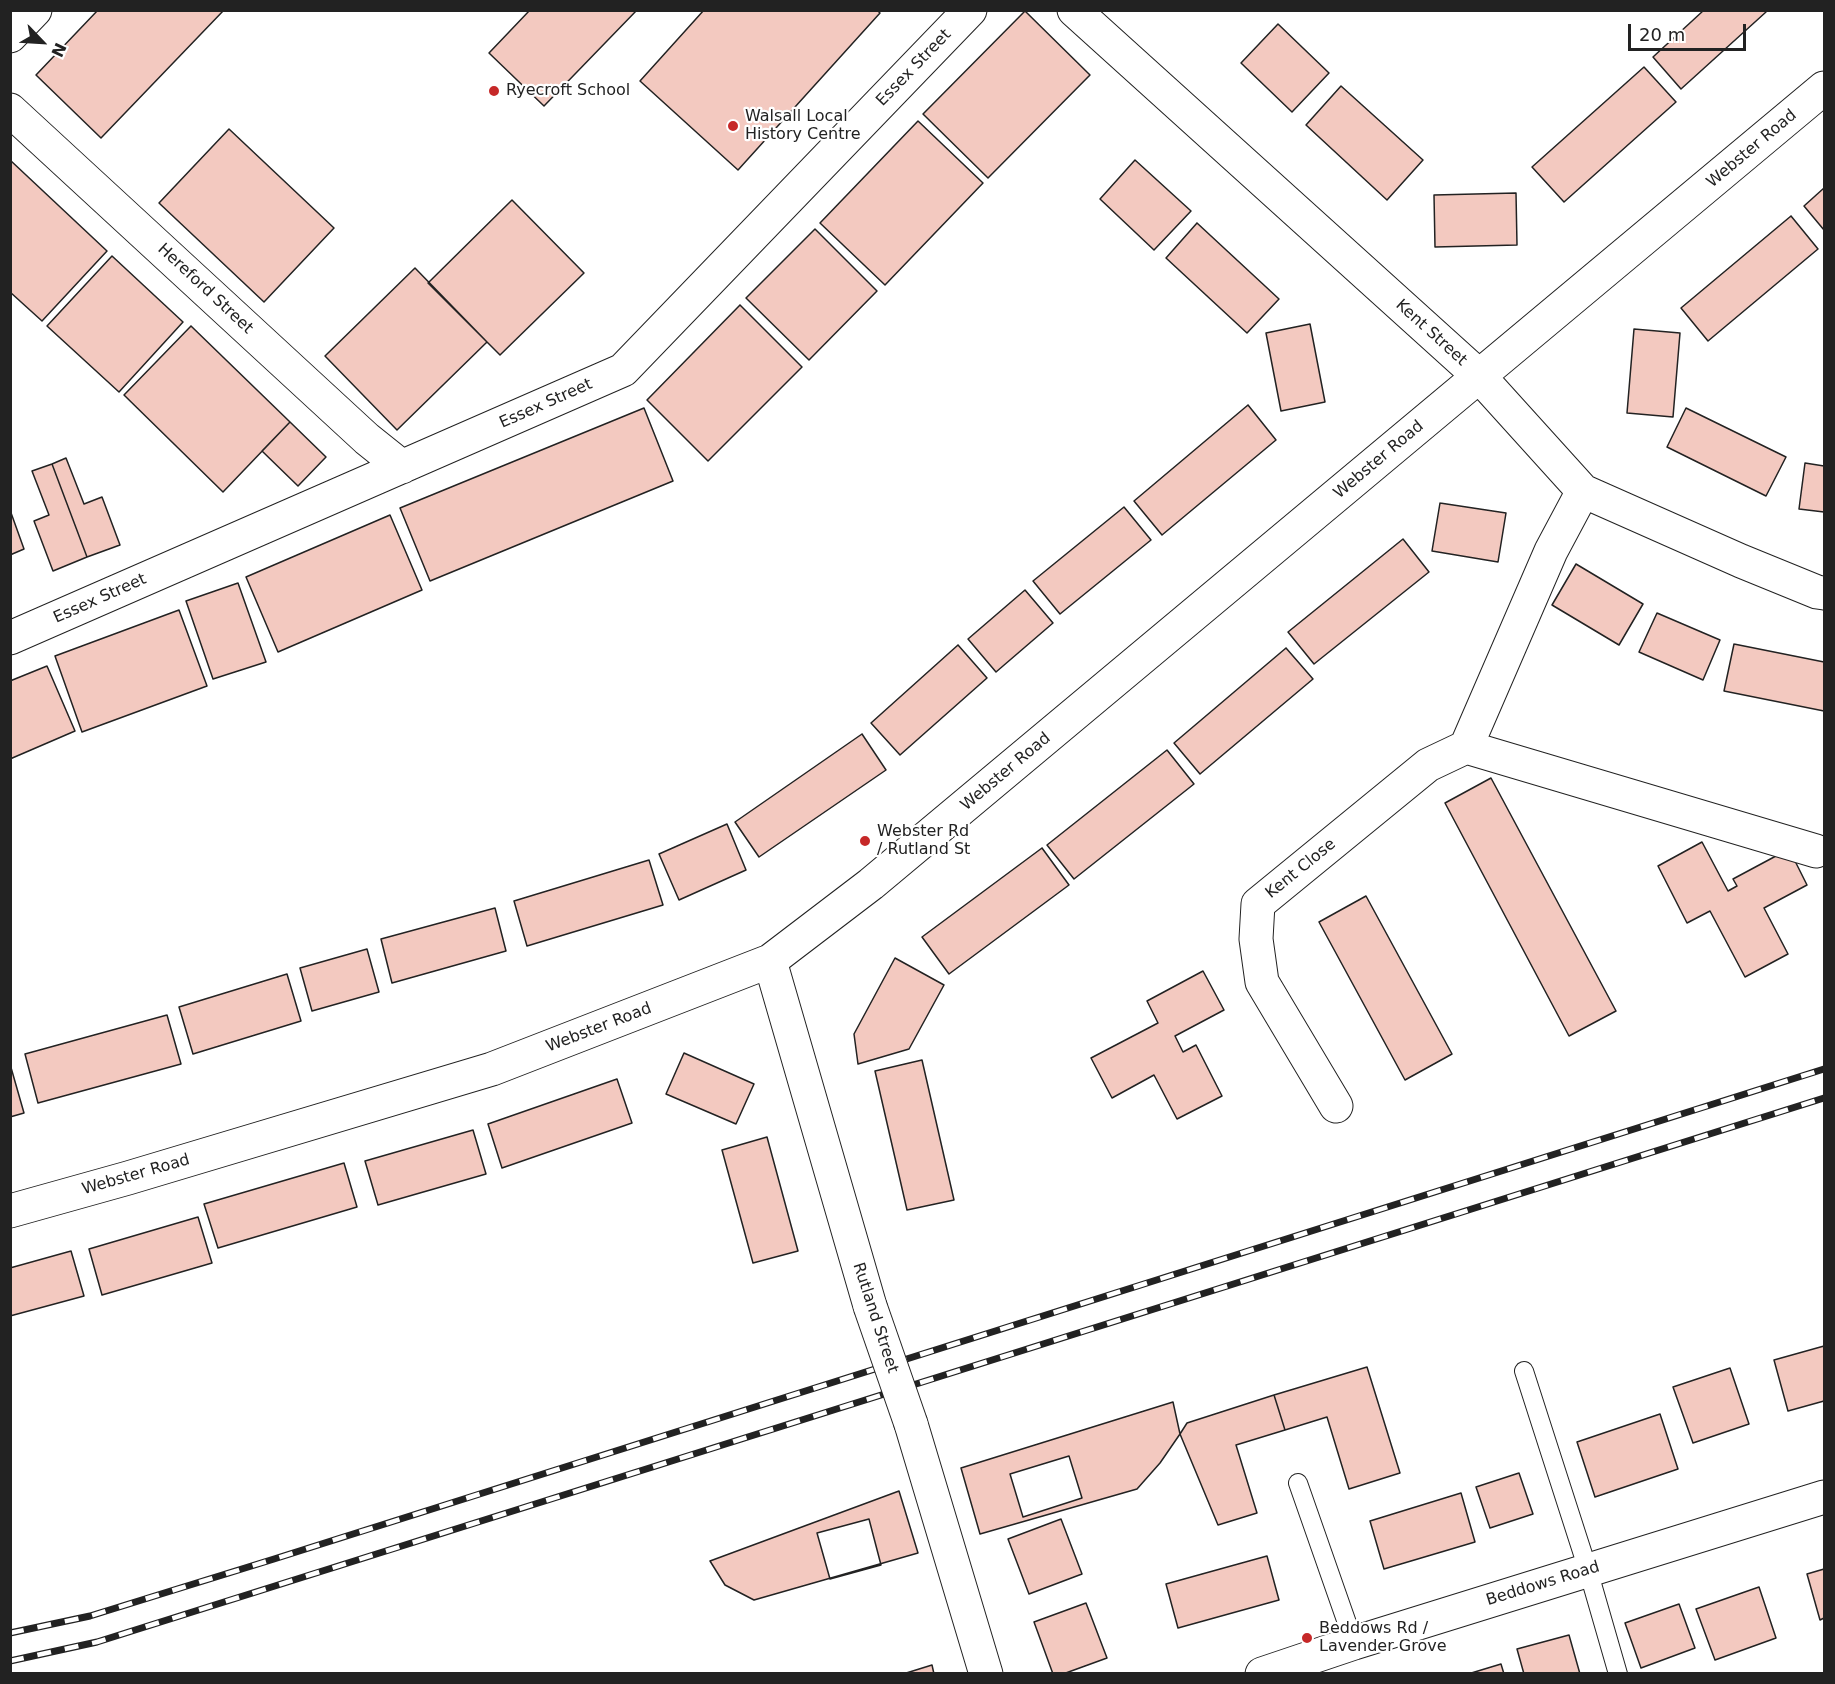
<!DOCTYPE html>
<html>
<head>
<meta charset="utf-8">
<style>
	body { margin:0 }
	#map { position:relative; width:1835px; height:1684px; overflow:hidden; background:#fff; font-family:"DejaVu Sans",sans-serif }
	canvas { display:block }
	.frame { position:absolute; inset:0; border:12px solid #222; pointer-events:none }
	.north { position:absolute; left:12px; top:12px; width:60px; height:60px; -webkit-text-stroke:4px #fff; paint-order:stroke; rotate:115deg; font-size:16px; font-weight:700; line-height:24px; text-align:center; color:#222 }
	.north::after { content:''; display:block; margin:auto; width:21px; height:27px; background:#222; clip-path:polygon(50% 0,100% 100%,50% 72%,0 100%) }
	.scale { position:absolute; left:1628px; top:24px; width:118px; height:27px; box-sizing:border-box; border:3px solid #222; border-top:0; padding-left:8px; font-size:18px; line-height:21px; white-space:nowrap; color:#222; -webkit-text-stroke:4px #fff; paint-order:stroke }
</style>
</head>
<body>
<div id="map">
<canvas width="1835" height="1684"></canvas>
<div class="frame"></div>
<div class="north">N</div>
<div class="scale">20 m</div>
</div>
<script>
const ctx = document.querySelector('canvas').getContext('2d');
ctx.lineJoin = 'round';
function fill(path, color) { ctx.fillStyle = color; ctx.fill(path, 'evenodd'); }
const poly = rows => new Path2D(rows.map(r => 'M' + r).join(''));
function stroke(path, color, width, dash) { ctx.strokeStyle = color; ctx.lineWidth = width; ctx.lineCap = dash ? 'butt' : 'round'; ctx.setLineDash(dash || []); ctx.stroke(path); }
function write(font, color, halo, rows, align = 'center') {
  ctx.font = font + ' "DejaVu Sans",sans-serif'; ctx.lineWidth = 4.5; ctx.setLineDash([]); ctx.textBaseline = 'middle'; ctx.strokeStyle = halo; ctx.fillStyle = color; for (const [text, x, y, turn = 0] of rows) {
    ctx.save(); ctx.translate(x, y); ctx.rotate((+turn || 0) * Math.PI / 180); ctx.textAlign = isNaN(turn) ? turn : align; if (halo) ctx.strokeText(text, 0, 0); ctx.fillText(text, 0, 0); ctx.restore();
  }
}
const building = poly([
	[98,10,224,10,101,138,36,75,98,10],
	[530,10,637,10,544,106,489,53,530,10],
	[704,10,877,10,880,13,738,170,640,81,704,10],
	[1704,10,1764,10,1766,12,1681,89,1653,57,1704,10],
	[1025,11,1090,75,988,178,923,114,1025,11],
	[1278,24,1329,73,1292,112,1241,63,1278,24],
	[1644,67,1676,102,1564,202,1532,167,1644,67],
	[1341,86,1423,160,1387,200,1306,125,1341,86],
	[918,121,983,183,885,285,820,223,918,121],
	[229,129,334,228,264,302,159,203,229,129],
	[10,160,107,251,42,321,10,292,10,160],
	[1135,160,1191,211,1154,250,1100,199,1135,160],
	[1824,188,1824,230,1804,206,1824,188],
	[1516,193,1517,245,1435,247,1434,195,1516,193],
	[512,200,584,273,500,355,428,283,512,200],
	[1791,216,1818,249,1708,341,1681,308,1791,216],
	[1197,223,1279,299,1247,333,1166,258,1197,223],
	[815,229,877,291,809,360,746,298,815,229],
	[112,256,183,322,119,392,47,326,112,256],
	[415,268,487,342,397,430,325,356,415,268],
	[740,305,802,367,708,461,647,400,740,305],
	[1310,324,1325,402,1281,411,1266,333,1310,324],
	[191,326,290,422,223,492,124,395,191,326],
	[1634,329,1680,333,1673,417,1627,413,1634,329],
	[1248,405,1276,440,1162,535,1134,501,1248,405],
	[644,408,673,481,430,581,400,508,644,408],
	[1686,408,1786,457,1766,496,1667,447,1686,408],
	[290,422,326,457,298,486,262,451,290,422],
	[66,458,84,504,102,497,120,545,87,557,52,464,66,458],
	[1805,463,1824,466,1824,512,1799,509,1805,463],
	[52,464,87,557,53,571,34,521,49,515,32,471,52,464],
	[1440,503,1506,513,1498,562,1432,551,1440,503],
	[1124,507,1151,540,1060,614,1033,581,1124,507],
	[10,510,24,549,10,555,10,510],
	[390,515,422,590,278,652,246,577,390,515],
	[1403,539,1429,572,1314,664,1288,632,1403,539],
	[1576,564,1643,604,1619,645,1552,605,1576,564],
	[238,583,266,662,213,679,186,601,238,583],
	[1025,590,1053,623,996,672,968,639,1025,590],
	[179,610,207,686,82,732,55,656,179,610],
	[1657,613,1720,640,1703,680,1639,652,1657,613],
	[1734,644,1824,662,1824,711,1724,691,1734,644],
	[958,645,987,678,900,755,871,723,958,645],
	[1286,648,1313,679,1200,774,1174,743,1286,648],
	[47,666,75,731,10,759,10,681,47,666],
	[862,734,886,770,759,857,735,822,862,734],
	[1167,750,1194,784,1074,879,1047,845,1167,750],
	[1491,778,1616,1011,1569,1036,1445,803,1491,778],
	[727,824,746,870,679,900,659,854,727,824],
	[1702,842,1728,891,1737,886,1733,879,1789,849,1807,885,1764,908,1788,954,1745,977,1710,911,1687,923,1658,866,1702,842],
	[1042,848,1069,885,949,974,922,937,1042,848],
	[649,860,663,905,527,946,514,901,649,860],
	[1366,896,1452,1054,1405,1080,1319,922,1366,896],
	[495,908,506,951,392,983,381,939,495,908],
	[367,949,379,992,312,1011,300,968,367,949],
	[895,958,944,985,909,1049,858,1064,854,1034,895,958],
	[1203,971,1224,1010,1175,1036,1183,1052,1196,1045,1222,1096,1177,1119,1154,1075,1112,1098,1091,1058,1158,1023,1147,1001,1203,971],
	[287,974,301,1021,193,1054,179,1007,287,974],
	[167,1015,181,1064,38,1103,25,1054,167,1015],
	[684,1053,754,1084,736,1124,666,1094,684,1053],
	[922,1060,954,1200,907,1210,875,1071,922,1060],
	[10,1064,24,1113,10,1117,10,1064],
	[617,1079,632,1123,502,1168,488,1124,617,1079],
	[473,1130,486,1174,378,1205,365,1161,473,1130],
	[767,1137,798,1251,753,1263,722,1150,767,1137],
	[344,1163,357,1207,218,1248,204,1204,344,1163],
	[198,1217,212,1263,102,1295,89,1249,198,1217],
	[71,1251,84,1296,10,1316,10,1268,71,1251],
	[1824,1346,1824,1401,1788,1411,1774,1360,1824,1346],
	[1367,1367,1400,1473,1349,1489,1327,1417,1285,1430,1274,1395,1367,1367],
	[1730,1368,1749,1424,1693,1443,1673,1387,1730,1368],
	[1274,1395,1285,1430,1236,1445,1257,1513,1218,1525,1180,1434,1187,1423,1274,1395],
	[1173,1402,1180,1434,1160,1463,1137,1489,980,1534,961,1468,1173,1402],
	[1660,1414,1678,1469,1595,1497,1577,1442,1660,1414],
	[1069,1456,1082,1498,1023,1517,1010,1474,1069,1456],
	[1519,1473,1533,1514,1490,1528,1476,1487,1519,1473],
	[899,1491,918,1553,754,1600,725,1585,710,1561,899,1491],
	[1461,1493,1475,1542,1384,1569,1370,1521,1461,1493],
	[869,1519,881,1565,830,1579,817,1533,869,1519],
	[1061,1519,1082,1574,1029,1594,1008,1539,1061,1519],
	[1267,1556,1279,1600,1178,1628,1166,1584,1267,1556],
	[1824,1569,1824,1618,1820,1620,1807,1574,1824,1569],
	[1759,1587,1776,1638,1715,1660,1696,1609,1759,1587],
	[1086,1603,1107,1658,1063,1674,1053,1674,1034,1622,1086,1603],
	[1679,1604,1695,1648,1641,1668,1625,1623,1679,1604],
	[1569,1635,1580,1674,1524,1674,1517,1649,1569,1635],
	[1501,1664,1504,1674,1468,1674,1501,1664],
	[932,1665,934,1674,903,1674,932,1665]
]);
const service = poly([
	[1524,1371,1588,1570,1618,1674],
	[1298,1483,1354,1643]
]);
const minor = poly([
	[1074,10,1479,376,1583,491,1741,561,1817,592,1824,593],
	[10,36,35,10],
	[10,110,367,439,402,467],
	[10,638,623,370,970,10],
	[1466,747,1551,551,1583,491],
	[770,961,870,1306],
	[1336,1106,1262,982,1256,939,1258,904,1428,765,1466,747,1816,851],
	[10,1211,128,1178,492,1069,770,961,871,884,1824,88],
	[911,1424,986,1674],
	[1262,1674,1354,1643,1824,1497]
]);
const rail = poly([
	[10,1633,90,1616,274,1559,1824,1069],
	[10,1661,97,1642,1824,1098]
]);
const minorBridge = poly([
	[870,1306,911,1424]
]);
const markers = [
	[494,91,6,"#c62828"],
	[733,126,6,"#c62828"],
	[865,841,6,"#c62828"],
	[1307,1638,6,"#c62828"]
];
const streetNames = [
	["Essex Street",914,68,-46],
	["Webster Road",1752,149,-40],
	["Hereford Street",205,289,43],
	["Kent Street",1431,333,42],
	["Essex Street",546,404,-24],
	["Webster Road",1379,460,-40],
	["Essex Street",100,599,-24],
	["Webster Road",1006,772,-40],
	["Kent Close",1301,869,-39],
	["Webster Road",599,1028,-21],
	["Webster Road",136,1175,-16],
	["Rutland Street",875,1318,72],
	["Beddows Road",1543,1584,-17]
];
const poiNames = [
	["Ryecroft School",506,91],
	["Walsall Local",745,117],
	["History Centre",745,135],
	["Webster Rd",877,832],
	["/ Rutland St",877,850],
	["Beddows Rd /",1319,1629],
	["Lavender Grove",1319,1647]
];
fill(building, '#f3c9c0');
stroke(building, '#222', 1.5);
stroke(service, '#222', 20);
stroke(minor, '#222', 35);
stroke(service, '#fff', 18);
stroke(minor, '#fff', 33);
stroke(rail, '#222', 7);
stroke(rail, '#fff', 4.5, [14]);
stroke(minorBridge, '#222', 35, []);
stroke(minorBridge, '#fff', 33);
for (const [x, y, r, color] of markers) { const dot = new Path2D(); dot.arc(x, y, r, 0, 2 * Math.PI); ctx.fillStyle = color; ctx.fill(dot); stroke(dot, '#fff', 2); }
write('16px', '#222', '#fff', streetNames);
write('16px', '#222', '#fff', poiNames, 'left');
</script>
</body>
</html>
